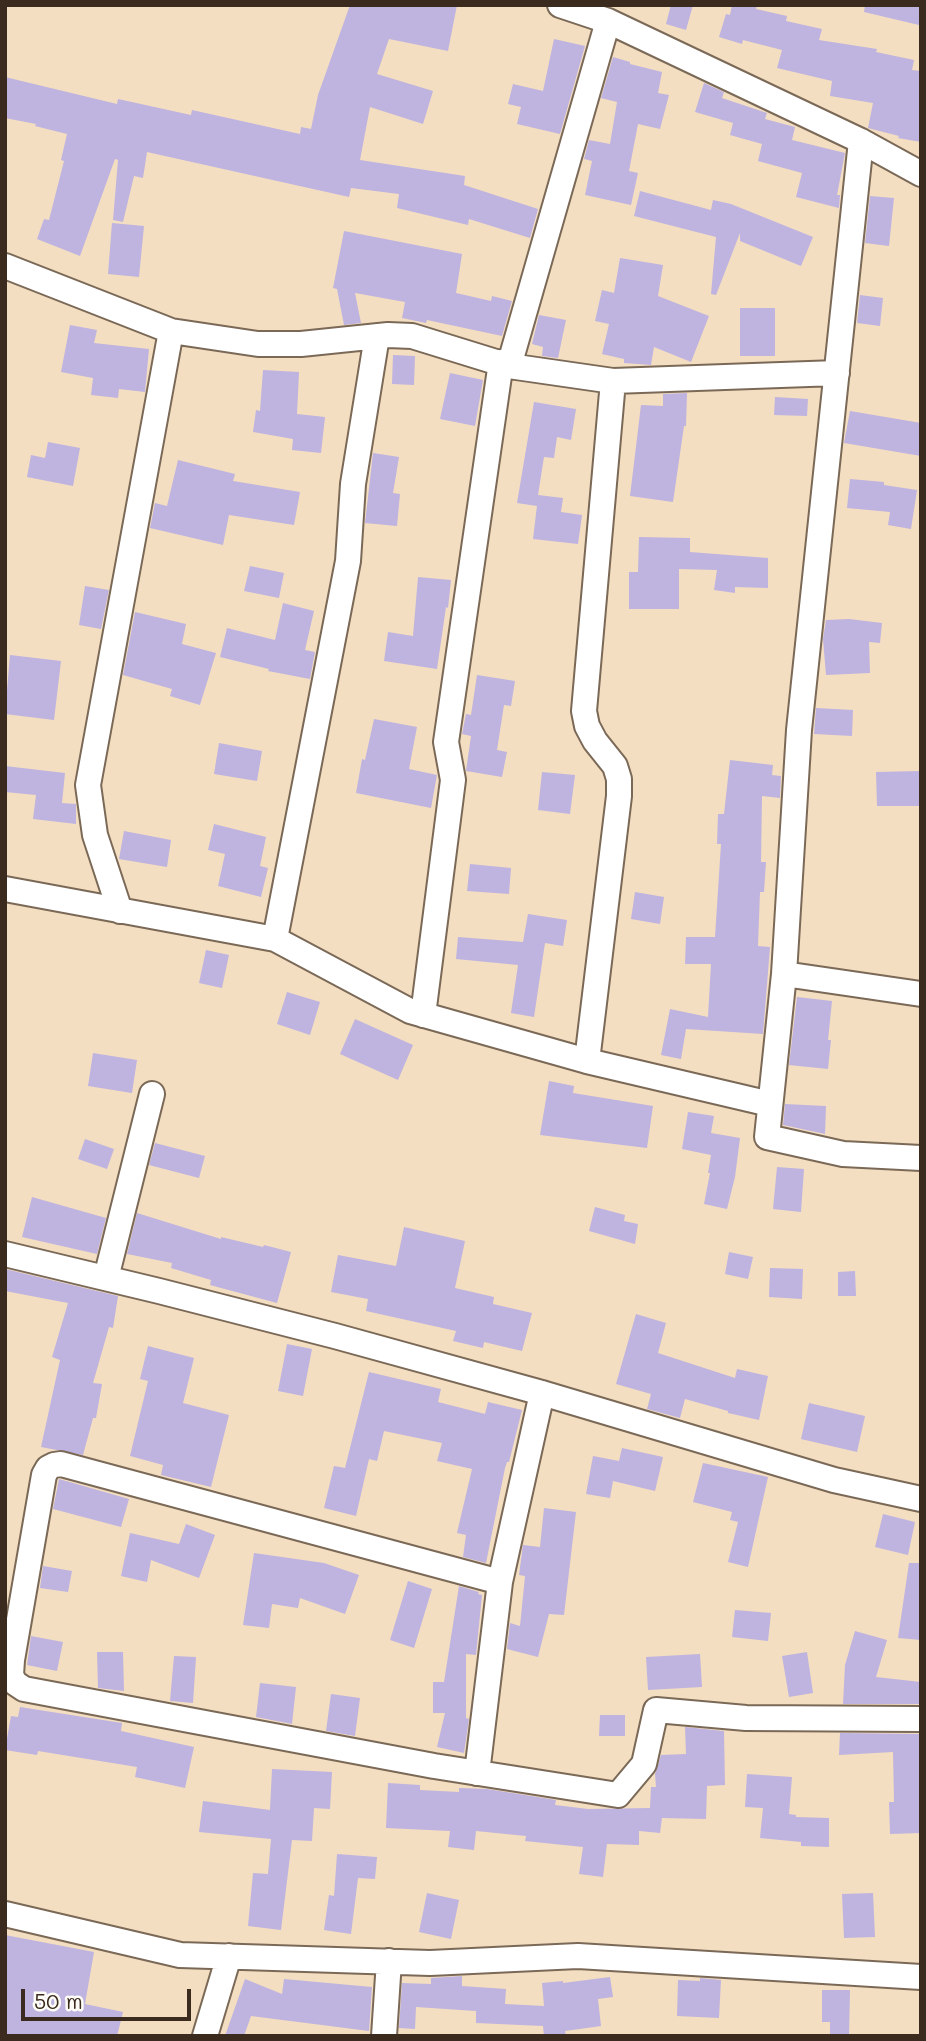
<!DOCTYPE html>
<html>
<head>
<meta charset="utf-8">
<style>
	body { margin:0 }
	#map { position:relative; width:926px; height:2041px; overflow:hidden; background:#f3dec2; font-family:Mali,sans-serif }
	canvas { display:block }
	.frame { position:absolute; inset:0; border:7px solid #3b2a1e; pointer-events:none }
	.scale { position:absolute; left:21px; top:1989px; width:170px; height:32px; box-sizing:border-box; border:4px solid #3b2a1e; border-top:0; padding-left:9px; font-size:21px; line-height:24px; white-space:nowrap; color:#3b2a1e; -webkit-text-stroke:5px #fdfcf7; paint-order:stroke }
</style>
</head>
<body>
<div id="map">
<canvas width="926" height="2041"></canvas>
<div class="frame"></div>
<div class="scale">50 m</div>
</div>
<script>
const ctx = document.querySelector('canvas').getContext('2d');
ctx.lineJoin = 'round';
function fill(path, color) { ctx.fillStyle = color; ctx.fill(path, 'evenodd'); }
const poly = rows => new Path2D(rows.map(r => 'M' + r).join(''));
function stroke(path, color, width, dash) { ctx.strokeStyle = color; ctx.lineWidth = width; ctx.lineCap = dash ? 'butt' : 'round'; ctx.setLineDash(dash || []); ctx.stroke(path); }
const building = poly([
	[350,5,457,5,448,51,389,39,377,74,433,91,423,124,370,107,360,160,465,176,464,185,538,209,530,238,469,219,468,225,397,208,399,194,351,188,349,197,147,152,143,178,134,176,123,222,113,220,118,160,115,159,80,256,37,239,44,219,49,220,64,161,61,160,67,134,35,126,36,124,5,118,5,77,117,104,118,99,191,115,192,110,300,134,301,127,311,129,318,95],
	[671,5,693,5,686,30,666,24],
	[732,5,757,5,756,9,787,16,786,21,822,29,819,40,877,49,876,52,914,60,912,70,921,71,921,142,898,138,899,136,868,128,873,103,830,96,832,81,777,68,782,50,743,40,742,44,719,37,726,14,730,15],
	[865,5,921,5,919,25,864,12],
	[554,39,585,46,560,134,517,124,521,107,508,104,513,84,543,91],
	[613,57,630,62,630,64,662,72,658,93,669,95,660,129,638,124,629,171,638,173,631,205,585,195,592,161,584,159,589,140,610,144,617,102,601,98],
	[704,83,724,92,722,98,767,113,765,119,795,127,792,140,845,153,837,195,840,195,839,208,796,197,802,173,758,161,762,144,730,135,733,123,695,112],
	[640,191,711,210,713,200,731,204,813,237,801,266,740,241,740,233,716,295,711,294,716,237,634,216],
	[870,196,894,198,889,246,865,243],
	[112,223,144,226,139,277,108,274],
	[344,231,462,254,456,293,491,301,492,296,512,301,502,336,427,320,426,323,402,318,405,302,355,293,361,323,344,325,337,289,333,288],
	[620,258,663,265,658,296,709,316,691,362,654,347,651,365,624,363,624,359,602,354,609,324,595,321,602,290,614,293],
	[860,295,883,298,880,326,857,323],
	[740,308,775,308,775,356,740,356],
	[539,315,566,320,558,358,542,356,543,347,532,344],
	[70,325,97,330,94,343,149,349,145,392,119,389,118,398,91,395,93,378,61,372],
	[393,355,415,356,414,385,392,384],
	[263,370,299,372,297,414,325,417,321,453,292,450,293,439,253,432,256,410,260,411],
	[450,373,483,380,475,426,440,419],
	[687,393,686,426,684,426,673,502,630,496,641,405,663,406,663,394],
	[775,397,808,399,807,416,774,415],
	[534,402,576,409,571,440,557,437,554,458,544,457,538,495,563,498,561,512,582,515,578,544,533,539,538,497,537,506,517,503],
	[850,411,921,423,921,456,844,443],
	[48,442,80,448,73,486,27,477,31,455,45,458],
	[373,453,399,457,393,493,400,494,397,526,365,523],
	[178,460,235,474,233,481,300,492,294,525,229,515,223,545,150,528,155,503,167,506],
	[850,479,884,482,884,485,917,490,911,529,888,525,890,512,847,508],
	[639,537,690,538,690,552,768,558,768,588,735,587,735,593,714,590,717,570,679,569,679,609,629,609,629,572,638,572],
	[250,566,284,573,279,598,244,591],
	[418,577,451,580,448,608,446,607,437,669,384,661,388,632,413,636],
	[85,586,109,590,101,629,79,625],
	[283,603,314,611,305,650,315,652,310,679,268,671,269,669,220,657,227,628,275,640],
	[135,612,186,624,182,644,216,653,200,705,170,696,172,689,123,675],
	[849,619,882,623,880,643,869,642,870,673,826,675,823,639,826,620],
	[10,655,61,661,54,720,5,714],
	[477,675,515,681,511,706,504,705,497,750,507,752,502,777,466,771,471,736,462,734,466,714,471,715],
	[816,708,853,710,852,736,814,734],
	[374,719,417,727,409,769,437,775,431,808,356,793,362,759,365,760],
	[219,743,262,751,257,781,214,774],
	[730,760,773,765,772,775,781,776,780,798,762,796,761,862,766,862,764,892,760,892,758,946,770,947,763,1034,686,1029,681,1059,661,1055,670,1009,708,1017,711,964,685,964,686,937,715,937,721,844,717,844,718,814,724,814],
	[5,766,65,773,62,803,76,804,76,824,33,819,36,795,5,792],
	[921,771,921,806,877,806,876,772],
	[542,772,575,775,570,814,538,810],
	[214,824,266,837,260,866,268,868,261,897,218,886,225,854,208,850],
	[124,831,171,840,167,867,119,859],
	[470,864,511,868,509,894,467,891],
	[635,892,664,897,660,924,631,919],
	[528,914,567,920,563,946,545,943,534,1017,511,1013,518,965,456,959,458,937,523,942],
	[206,950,229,955,222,988,199,983],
	[287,992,320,1002,310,1035,277,1024],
	[797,997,832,1001,828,1040,831,1040,828,1069,789,1065],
	[355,1019,413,1045,398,1080,340,1054],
	[93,1053,137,1060,132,1093,88,1086],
	[549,1081,574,1086,573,1093,653,1106,647,1148,540,1135],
	[785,1104,826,1106,825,1134,783,1125],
	[688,1112,714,1116,711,1133,740,1138,735,1177,727,1209,704,1204,710,1173,708,1173,711,1155,682,1149],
	[85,1139,114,1149,107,1169,78,1159],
	[155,1143,205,1156,199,1178,149,1165],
	[777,1167,804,1169,801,1212,773,1209],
	[32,1197,106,1218,97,1254,22,1237],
	[595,1207,625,1215,624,1221,638,1224,635,1244,589,1231],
	[137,1213,221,1239,221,1237,263,1247,264,1245,291,1252,277,1303,210,1285,211,1280,171,1268,172,1263,127,1254],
	[404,1227,465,1241,455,1288,494,1297,493,1304,532,1313,522,1351,484,1342,483,1348,453,1341,456,1331,366,1311,368,1299,331,1292,338,1255,396,1266],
	[729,1252,753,1257,748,1279,725,1274],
	[770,1268,803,1269,802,1299,769,1297],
	[5,1269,118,1296,113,1328,109,1327,93,1383,102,1384,96,1418,93,1418,83,1455,41,1447,60,1360,52,1357,68,1303,5,1291],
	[855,1271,856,1296,838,1296,838,1272],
	[636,1314,666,1323,658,1353,735,1378,737,1369,768,1376,759,1420,728,1413,728,1411,685,1399,680,1418,647,1409,651,1394,616,1384],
	[287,1344,312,1349,303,1396,278,1391],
	[148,1346,194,1358,183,1403,229,1415,211,1487,161,1475,163,1465,130,1456,148,1381,140,1379],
	[369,1372,441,1389,438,1402,485,1414,488,1402,522,1410,509,1462,507,1462,505,1468,486,1563,463,1557,466,1535,457,1533,472,1469,437,1461,442,1443,384,1431,377,1461,369,1459,356,1516,324,1508,334,1466,345,1468],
	[809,1403,865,1416,857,1452,801,1439],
	[622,1448,663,1457,655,1491,613,1481,610,1498,586,1494,593,1456,619,1461],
	[703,1463,768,1477,748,1567,728,1562,738,1522,730,1520,732,1512,693,1502],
	[59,1479,129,1499,121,1527,53,1509],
	[544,1508,576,1512,564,1615,549,1614,538,1657,507,1649,510,1623,520,1626,525,1576,519,1575,523,1545,540,1547],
	[883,1514,915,1522,908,1555,875,1547],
	[186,1524,215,1535,199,1578,151,1560,147,1582,121,1576,130,1533,179,1544],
	[254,1553,324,1563,359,1575,345,1614,300,1598,298,1608,272,1604,269,1628,243,1625],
	[909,1563,921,1563,921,1640,898,1638],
	[43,1566,72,1571,68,1592,40,1588],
	[408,1581,432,1589,414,1648,390,1640],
	[459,1586,479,1592,478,1594,482,1595,476,1655,466,1654,466,1718,469,1719,464,1753,437,1747,445,1713,433,1713,433,1682,444,1682],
	[735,1610,771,1613,768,1641,732,1637],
	[855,1631,887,1640,876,1677,921,1682,921,1704,843,1704,845,1665],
	[31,1636,63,1642,57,1671,27,1665],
	[97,1652,123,1652,124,1691,98,1688],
	[807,1652,813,1693,789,1697,782,1656],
	[700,1654,702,1687,648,1690,646,1657],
	[174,1656,196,1657,193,1703,170,1701],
	[260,1683,296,1687,292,1724,256,1717],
	[331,1694,360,1698,355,1736,326,1731],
	[20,1707,122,1723,121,1731,194,1747,185,1788,135,1777,137,1767,38,1751,37,1755,5,1750,11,1716,18,1717],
	[600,1715,625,1715,625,1736,599,1736],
	[685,1727,724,1731,725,1785,707,1786,706,1819,662,1818,660,1833,639,1831,639,1845,607,1844,603,1877,579,1874,583,1847,525,1841,526,1836,476,1831,474,1850,448,1847,450,1831,386,1828,388,1783,420,1785,420,1790,459,1792,459,1788,487,1789,556,1800,555,1805,588,1809,650,1808,651,1787,656,1787,655,1774,661,1755,686,1754],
	[840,1733,921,1734,921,1833,890,1834,889,1802,894,1802,893,1752,839,1755],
	[272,1769,332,1772,330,1809,314,1808,312,1841,292,1840,281,1930,248,1926,253,1873,268,1874,271,1839,199,1832,203,1801,270,1810],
	[747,1774,792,1777,789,1814,796,1815,796,1817,829,1818,829,1847,801,1846,801,1842,760,1838,763,1808,745,1807],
	[337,1854,377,1857,375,1879,358,1878,351,1934,324,1930,329,1895,334,1896],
	[427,1893,459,1900,451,1939,419,1932],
	[873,1893,875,1937,844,1938,842,1894],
	[5,1935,94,1952,85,2004,123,2012,117,2036,5,2036],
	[462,1976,462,1986,506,1989,505,2004,544,2006,542,1983,563,1981,563,1983,610,1977,613,1997,598,1999,601,2026,565,2031,566,2036,544,2036,543,2026,476,2023,476,2011,416,2007,415,2029,399,2028,402,1983,431,1984,431,1978],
	[700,1978,721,1980,719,2018,677,2016,678,1980,700,1981],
	[245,1979,282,1994,284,1979,372,1987,369,2031,251,2016,244,2036,225,2036],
	[822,1990,850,1990,849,2036,830,2036,830,2022,822,2022]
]);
const minor = poly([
	[560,5,608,21,861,141,921,174],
	[861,141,799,730,784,974,767,1137,843,1154,921,1158],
	[5,266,171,331,258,344,301,344,388,335,412,336,509,366,613,381,837,373],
	[509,366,608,21],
	[5,889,275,939,410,1011,587,1061,770,1104],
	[120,911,95,835,88,785,171,331],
	[275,939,348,561,353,484,377,336],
	[784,974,921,994],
	[423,1015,453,780,446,742,501,362],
	[587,1061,619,796,619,779,615,766,595,741,587,726,584,711,613,381],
	[5,1254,159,1291,335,1336,542,1393,834,1480,921,1499],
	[106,1278,152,1094],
	[500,1582,61,1464,54,1465,48,1468,44,1475,12,1660,11,1675,15,1683,24,1689,434,1766,618,1795,644,1764,656,1710,746,1718,921,1719],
	[477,1773,500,1582,542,1393],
	[5,1914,180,1955,430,1963,578,1956,921,1977],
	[205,2036,229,1956],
	[384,2036,389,1961]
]);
fill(building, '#bfb3df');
stroke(minor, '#7b6957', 28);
stroke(minor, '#fff', 24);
</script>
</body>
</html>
